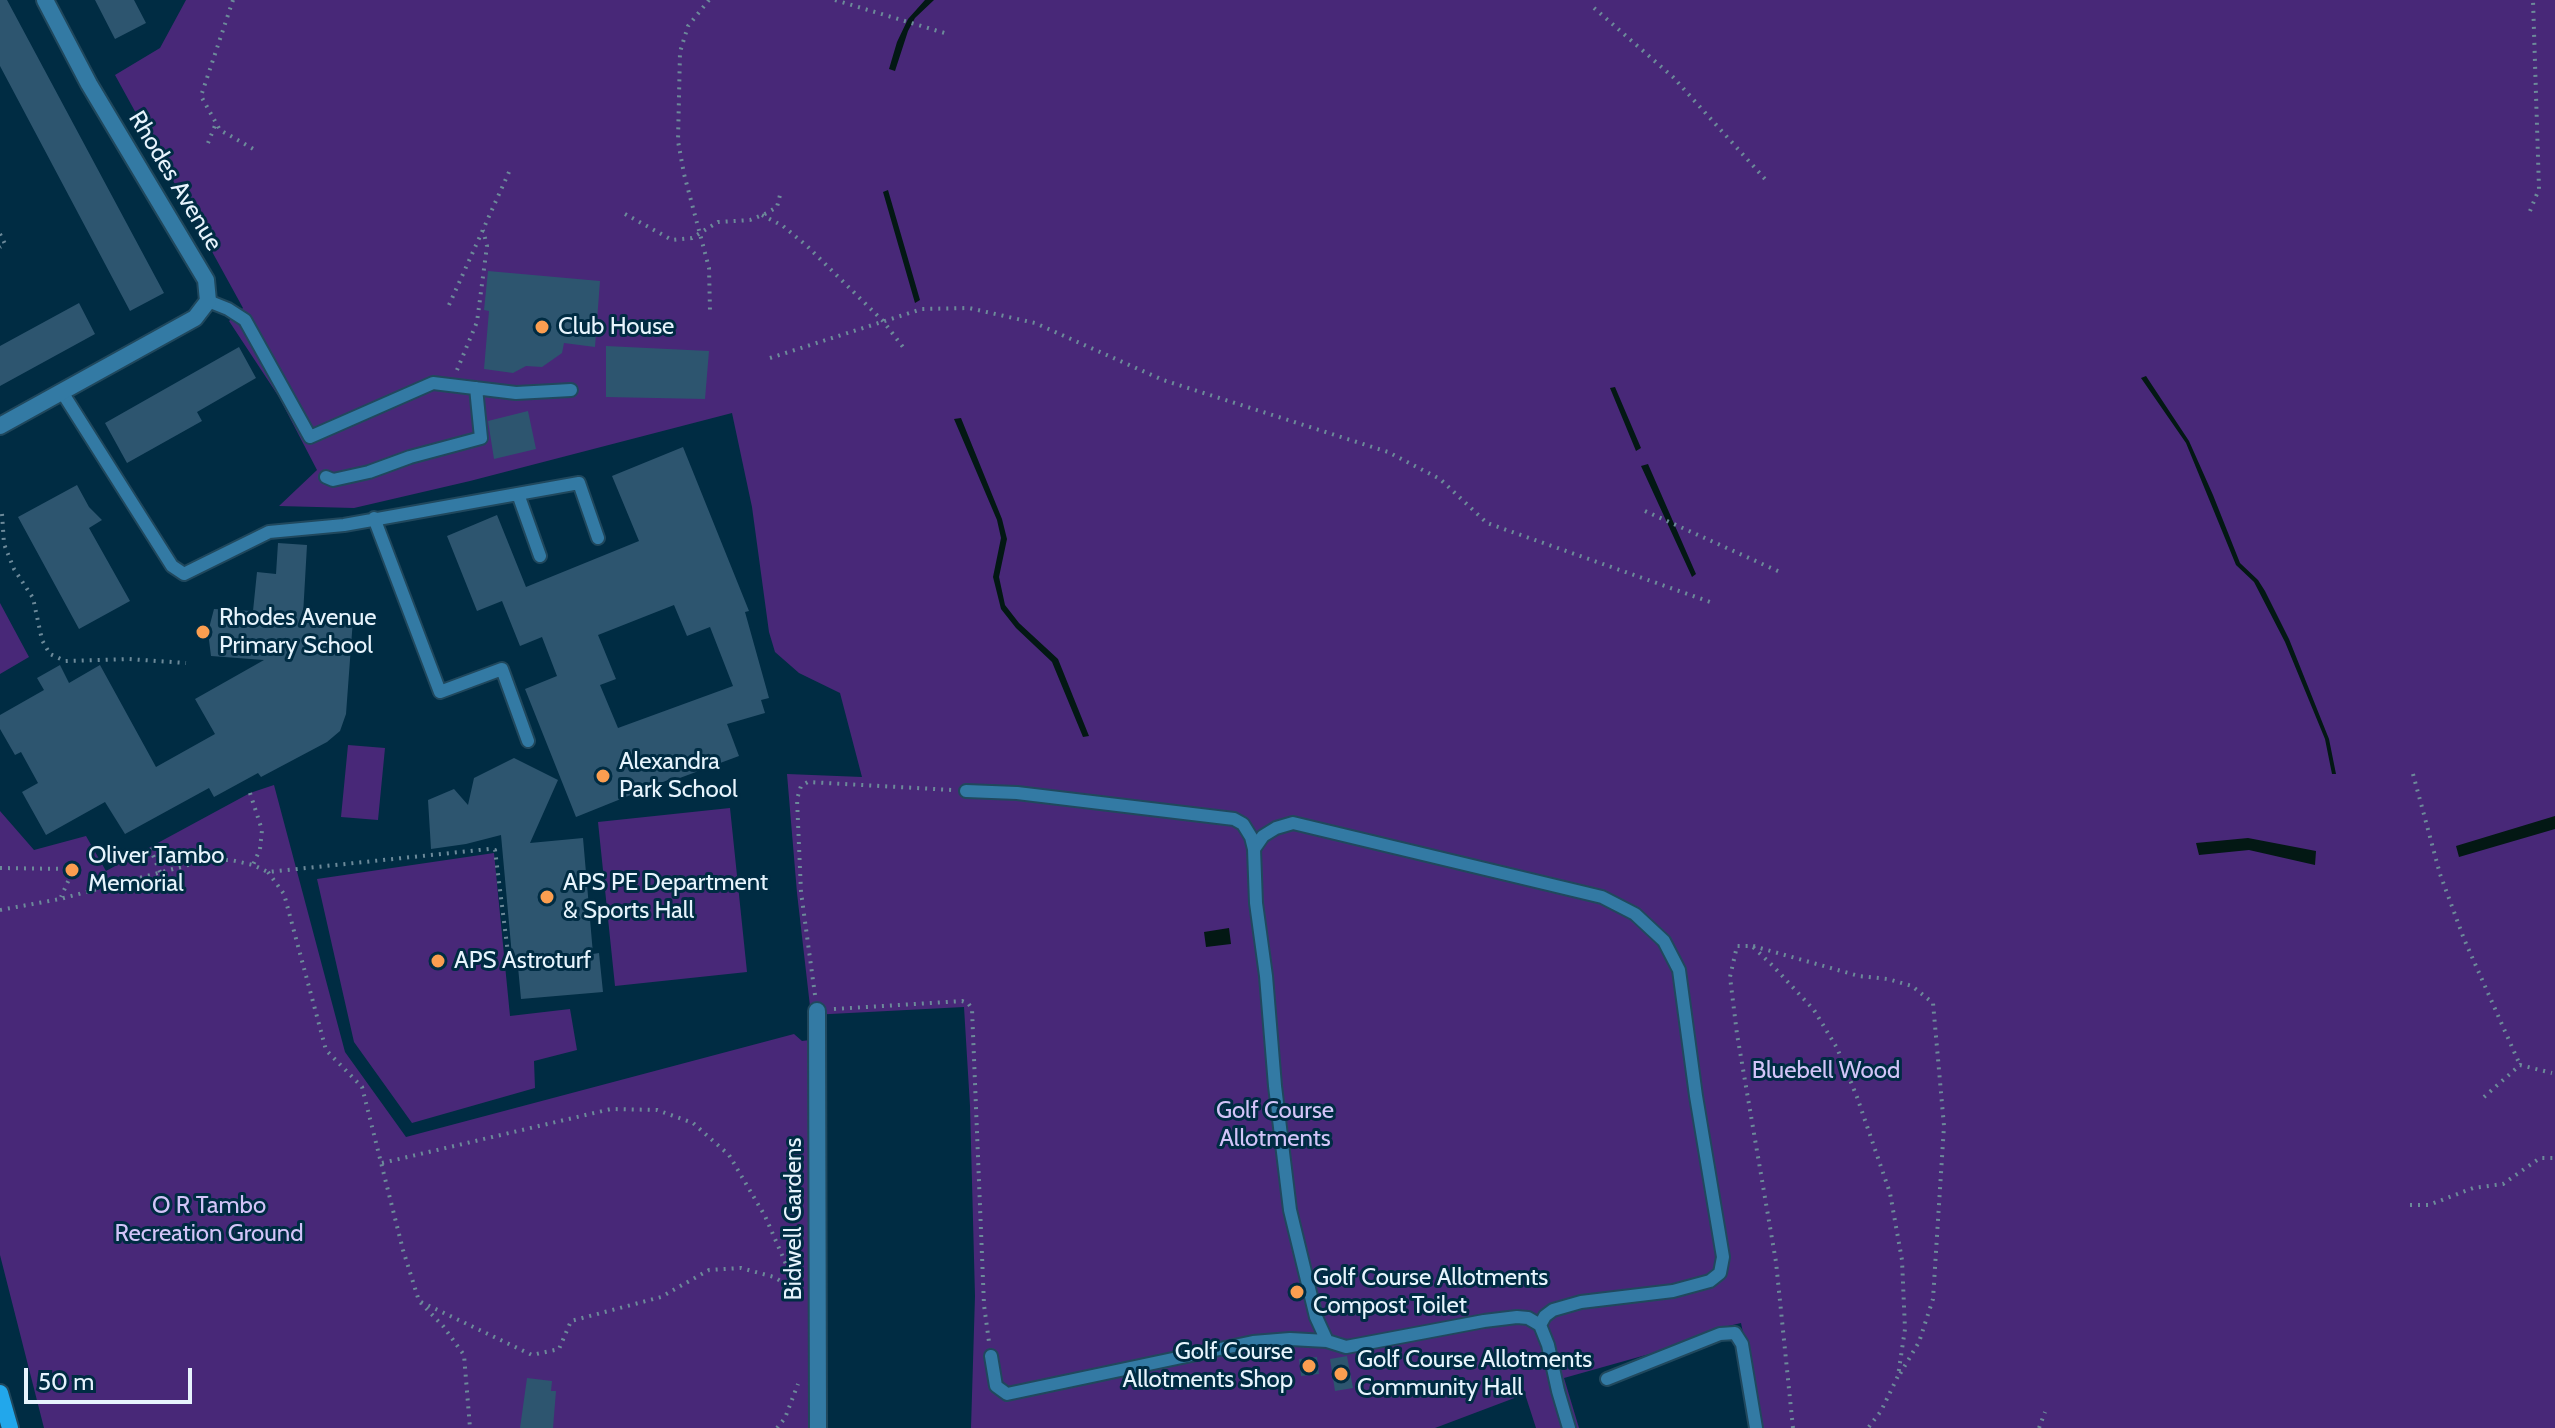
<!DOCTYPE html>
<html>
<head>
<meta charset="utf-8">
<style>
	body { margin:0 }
	#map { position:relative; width:2555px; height:1428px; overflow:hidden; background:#002c43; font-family:Cabin,sans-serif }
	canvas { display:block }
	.scale { position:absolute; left:24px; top:1368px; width:168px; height:36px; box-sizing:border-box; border:4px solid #e7f4fd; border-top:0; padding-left:10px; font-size:24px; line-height:28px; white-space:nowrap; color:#e7f4fd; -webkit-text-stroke:6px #002c43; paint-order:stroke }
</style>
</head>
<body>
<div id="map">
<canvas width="2555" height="1428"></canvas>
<div class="scale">50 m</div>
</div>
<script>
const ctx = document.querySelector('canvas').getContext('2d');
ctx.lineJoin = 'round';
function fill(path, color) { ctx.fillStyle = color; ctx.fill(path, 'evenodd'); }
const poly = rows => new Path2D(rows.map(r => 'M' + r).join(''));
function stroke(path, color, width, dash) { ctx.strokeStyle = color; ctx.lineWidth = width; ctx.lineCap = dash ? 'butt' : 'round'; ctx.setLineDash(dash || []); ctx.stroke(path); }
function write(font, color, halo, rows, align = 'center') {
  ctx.font = font + ' Cabin,sans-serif'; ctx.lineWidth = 6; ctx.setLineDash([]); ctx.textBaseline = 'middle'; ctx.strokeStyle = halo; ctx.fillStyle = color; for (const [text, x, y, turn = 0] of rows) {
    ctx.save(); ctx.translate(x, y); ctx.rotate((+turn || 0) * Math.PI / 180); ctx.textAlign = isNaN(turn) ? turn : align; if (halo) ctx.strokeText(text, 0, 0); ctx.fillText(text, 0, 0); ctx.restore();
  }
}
const green = poly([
	[186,0,2555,0,2555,1428,1763,1428,1741,1323,1720,1328,1653,1353,1564,1378,1579,1428,1536,1428,1525,1394,1435,1428,971,1428,975,1296,970,1106,964,1007,811,1015,797,893,787,774,862,777,840,693,799,673,775,652,769,632,752,507,732,413,470,481,354,508,279,506,317,470,279,397,229,321,243,308,115,75,160,48],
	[0,603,29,657,0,674],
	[348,745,385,748,378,820,341,817],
	[274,785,345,1052,406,1137,794,1034,802,1041,818,1039,818,1428,44,1428,0,1255,0,811,34,850,86,836,106,871,250,793],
	[730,808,747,972,615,986,598,822],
	[494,853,510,1016,570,1009,577,1050,534,1061,535,1088,412,1123,354,1042,317,879]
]);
const water = poly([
	[925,0,934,0,915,18,908,31,895,71,889,69,897,42,908,19],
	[888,190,920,300,915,303,883,192],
	[2146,376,2189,441,2213,495,2240,563,2258,580,2265,591,2289,639,2329,739,2336,774,2332,774,2325,739,2285,642,2254,582,2236,565,2186,443,2141,378],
	[1615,387,1641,448,1636,451,1610,388],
	[961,418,1002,519,1007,539,999,577,1005,605,1019,623,1058,659,1089,736,1083,737,1052,662,1016,628,1001,609,993,577,1001,538,997,520,954,419],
	[1648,464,1696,574,1692,577,1641,466],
	[2555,816,2555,829,2459,857,2456,846],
	[2248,838,2316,851,2315,865,2249,850,2199,855,2196,843],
	[1229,928,1231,944,1206,947,1204,932]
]);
const building = poly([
	[0,0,7,0,164,293,130,311,0,66],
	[95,0,134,0,146,23,115,39],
	[488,271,600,281,595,347,564,343,562,353,542,367,526,366,513,373,484,369,489,311,484,310],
	[79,303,95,334,0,386,0,346],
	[606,346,709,351,705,399,606,397],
	[239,347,256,378,197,412,202,421,127,463,105,423],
	[528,411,536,449,494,459,488,421],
	[683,447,749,611,745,612,769,698,761,700,765,713,727,724,739,756,669,782,668,780,576,817,525,689,557,676,542,637,520,646,502,601,477,611,447,536,497,515,526,587,639,541,612,476],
	[674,605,687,636,710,627,733,686,618,728,600,685,616,679,598,635],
	[77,485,89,507,102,520,89,528,130,601,79,629,18,517],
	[278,543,307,545,303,615,353,619,346,714,340,731,327,742,261,777,258,773,214,797,209,788,125,834,105,802,46,835,22,792,38,783,21,752,15,755,0,729,0,715,44,690,37,678,60,665,69,683,100,665,156,767,215,734,195,699,264,660,211,656,208,632,214,609,253,611,257,572,276,574],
	[514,758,558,780,530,843,583,838,593,954,599,953,603,992,521,999,517,956,512,956,501,835,466,844,431,849,428,800,454,789,468,805,474,778],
	[1347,1356,1353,1388,1335,1391,1330,1359],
	[1317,1357,1319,1374,1301,1376,1299,1359],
	[527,1378,552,1381,551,1391,556,1391,553,1428,520,1428]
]);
const path = poly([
	[233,0,201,96,220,130,257,151],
	[709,0,688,26,680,52,678,141,684,174,709,268,710,311],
	[835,0,948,34],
	[1594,8,1673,77,1765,179],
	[208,143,216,123],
	[2530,211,2539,189,2533,0],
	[625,214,672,240,692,238,718,222,750,220,767,213,777,207,780,195],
	[762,215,783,226,807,246,883,321,906,351],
	[0,234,5,244,0,247],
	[449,305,509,172],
	[770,358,922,309,969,308,1035,323,1163,380,1388,452,1440,479,1487,523,1713,603],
	[457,370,477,322,487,246,483,230],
	[1645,511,1780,572],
	[2,514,4,544,14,569,33,598,42,640,50,654,65,661,128,659,186,663],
	[2413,774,2440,874,2464,939,2520,1065],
	[250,793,262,830,260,849,253,865],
	[150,848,160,872],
	[0,868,67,869,70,877,61,897],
	[268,872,284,894,326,1050,362,1087,403,1250,419,1301,443,1326,464,1355,470,1428],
	[0,910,60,899,207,860,231,860,253,865,268,872,489,849,495,850,509,961],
	[1753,946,1859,976,1888,979,1912,986,1933,1003,1944,1126,1933,1299,1919,1342,1900,1374],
	[815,995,801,892,797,799,801,786,808,782,952,790],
	[834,1009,962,1001,968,1003,972,1009,984,1305,989,1342],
	[2484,1097,2520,1065,2552,1073],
	[382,1163,611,1109,657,1110,693,1123,729,1155,765,1216,789,1271,797,1297],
	[2410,1205,2429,1205,2473,1188,2503,1184,2540,1158,2555,1158],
	[421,1302,532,1355,559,1349,571,1321,661,1297,709,1270,741,1268,774,1277,795,1290],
	[777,1428,785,1418,798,1384],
	[1793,1428,1776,1262,1737,1034,1730,977,1737,946,1752,946,1773,966,1814,1010,1837,1048,1857,1097,1890,1193,1902,1260,1905,1329,1898,1376,1881,1411,1868,1428],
	[2039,1428,2045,1412]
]);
const service = poly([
	[208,301,228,309,245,320,310,437,433,383,516,393,571,390],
	[62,392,172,566,184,574,269,532,344,525,579,483,598,538],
	[326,477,333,480,369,472,410,457,481,438,476,388],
	[518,494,540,556],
	[374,518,440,692,502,669,528,741],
	[966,791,1017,793,1234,819,1243,824,1251,837,1254,849,1256,903,1266,976,1275,1086,1290,1210,1316,1317,1327,1341],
	[1254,849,1263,836,1276,828,1293,823,1602,897,1635,914,1664,941,1679,970,1696,1096,1723,1257,1720,1273,1710,1281,1673,1291,1581,1302,1553,1310,1545,1316,1540,1325],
	[991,1356,996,1386,1007,1394,1253,1342,1290,1339,1327,1341,1346,1347,1484,1321,1517,1317,1528,1318,1540,1325,1548,1345,1558,1391,1569,1428],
	[1607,1379,1720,1334,1735,1333,1742,1344,1756,1428]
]);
const minor = poly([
	[0,426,195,318,208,301,206,280,89,84,45,0],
	[817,1011,818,1428]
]);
const secondary = poly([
	[0,1393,10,1428]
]);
const markers = [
	[542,327,8,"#fb9e50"],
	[203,632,8,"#fb9e50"],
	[603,776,8,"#fb9e50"],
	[72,870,8,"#fb9e50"],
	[547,897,8,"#fb9e50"],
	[438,961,8,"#fb9e50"],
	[1297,1292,8,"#fb9e50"],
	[1309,1366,8,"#fb9e50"],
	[1341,1374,8,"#fb9e50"]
];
const streetNames = [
	["Rhodes Avenue",175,181,59],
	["Bidwell Gardens",794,1219,-90]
];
const poiNames = [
	["Club House",558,327],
	["Rhodes Avenue",219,618],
	["Primary School",219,646],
	["Alexandra",619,762],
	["Park School",619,790],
	["Oliver Tambo",88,856],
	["Memorial",88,884],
	["APS PE Department",563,883],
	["& Sports Hall",563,911],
	["APS Astroturf",454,961],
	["Golf Course Allotments",1313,1278],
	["Compost Toilet",1313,1306],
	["Golf Course",1293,1352,"right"],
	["Allotments Shop",1293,1380,"right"],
	["Golf Course Allotments",1357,1360],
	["Community Hall",1357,1388]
];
const parkNames = [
	["Bluebell Wood",1826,1071],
	["Golf Course",1275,1111],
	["Allotments",1275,1139],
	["O R Tambo",209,1206],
	["Recreation Ground",209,1234]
];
fill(green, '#482878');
fill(water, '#031814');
fill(building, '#2d556f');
stroke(service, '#20485d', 16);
stroke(minor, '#20485d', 20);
stroke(secondary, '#20485d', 20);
stroke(path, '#6c8a9a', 4, [2, 6]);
stroke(service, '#337aa4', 12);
stroke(minor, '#337aa4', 16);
stroke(secondary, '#22a7eb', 16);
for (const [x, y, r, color] of markers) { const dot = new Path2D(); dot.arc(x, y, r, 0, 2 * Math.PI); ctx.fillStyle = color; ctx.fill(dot); stroke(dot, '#002c43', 3); }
write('24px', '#e7f4fd', '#002c43', streetNames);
write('24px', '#e7f4fd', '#002c43', poiNames, 'left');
write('24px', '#d3c4f8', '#002c43', parkNames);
</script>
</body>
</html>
